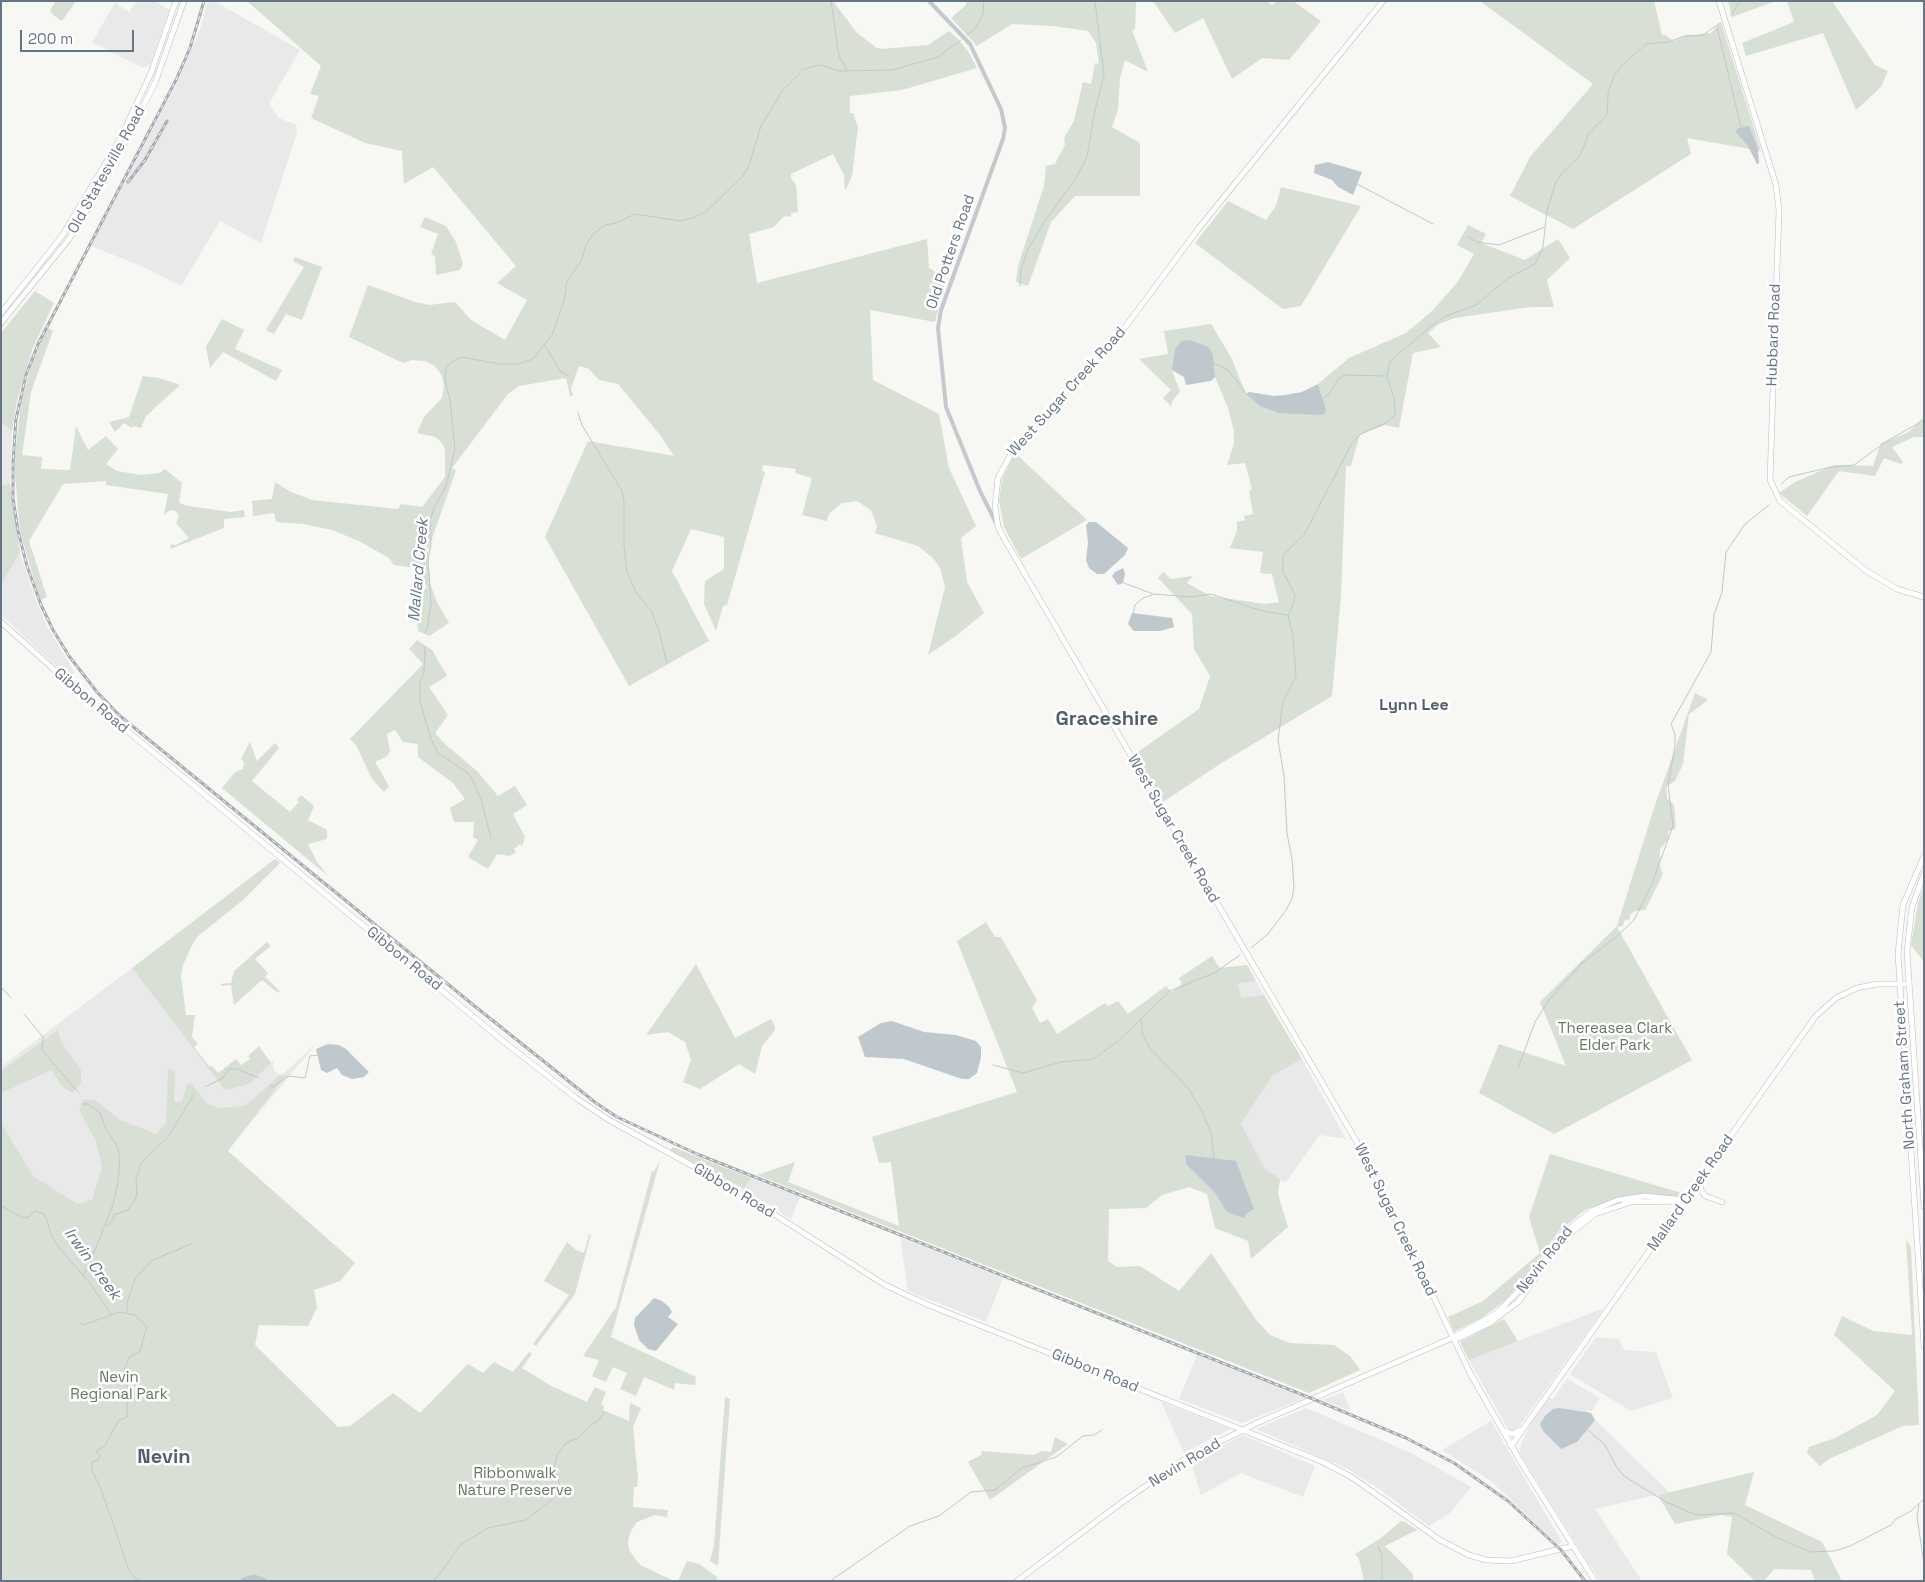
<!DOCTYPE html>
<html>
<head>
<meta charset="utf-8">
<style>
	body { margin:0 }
	#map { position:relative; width:1925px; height:1582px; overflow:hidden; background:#f7f7f4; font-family:"Space Grotesk",sans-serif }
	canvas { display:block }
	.frame { position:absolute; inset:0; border:2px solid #667585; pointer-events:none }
	.scale { position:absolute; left:20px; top:30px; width:114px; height:22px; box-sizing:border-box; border:2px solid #667585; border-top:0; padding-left:6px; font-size:15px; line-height:18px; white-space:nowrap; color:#667585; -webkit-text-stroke:4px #fff; paint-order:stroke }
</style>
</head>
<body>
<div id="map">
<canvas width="1925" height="1582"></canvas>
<div class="frame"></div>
<div class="scale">200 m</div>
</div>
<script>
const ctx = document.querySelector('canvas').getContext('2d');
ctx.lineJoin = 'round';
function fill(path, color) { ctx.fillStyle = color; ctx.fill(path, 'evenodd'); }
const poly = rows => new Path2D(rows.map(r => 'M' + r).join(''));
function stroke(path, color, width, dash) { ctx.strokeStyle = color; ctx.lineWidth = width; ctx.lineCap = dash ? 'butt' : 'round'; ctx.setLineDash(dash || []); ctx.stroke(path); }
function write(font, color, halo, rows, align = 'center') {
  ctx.font = font + ' "Space Grotesk",sans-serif'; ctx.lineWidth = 5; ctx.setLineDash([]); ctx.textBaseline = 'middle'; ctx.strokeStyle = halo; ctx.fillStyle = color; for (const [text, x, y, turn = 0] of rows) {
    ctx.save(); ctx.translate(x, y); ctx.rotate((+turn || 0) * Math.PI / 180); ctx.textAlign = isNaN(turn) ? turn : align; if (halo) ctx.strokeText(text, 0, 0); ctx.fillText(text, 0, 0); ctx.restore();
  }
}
const built = poly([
	[137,1,155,1,169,10,150,65,146,67,141,67,92,42,115,3,129,12],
	[208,1,214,1,300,50,269,104,279,118,296,125,297,133,261,243,220,221,181,286,141,266,91,246,175,87,201,27],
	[1,422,12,431,10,484,1,485],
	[20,552,36,601,47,626,75,673,69,678,1,615,1,585],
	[132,968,225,1090,275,1060,273,1065,274,1070,279,1074,284,1073,316,1044,133,1264,1,1173,1,1067],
	[1256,981,1264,995,1238,999,1229,983],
	[1302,1059,1346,1139,1320,1135,1286,1182,1274,1177,1265,1169,1241,1124,1273,1075],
	[751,1178,800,1197,791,1219,744,1189],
	[900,1237,1003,1278,986,1322,908,1291],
	[1604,1308,1520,1425,1514,1431,1509,1431,1469,1360],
	[1596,1337,1619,1339,1624,1350,1656,1352,1673,1398,1631,1411,1570,1374],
	[1197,1355,1305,1398,1242,1423,1179,1399],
	[1567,1379,1600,1398,1592,1411,1585,1410,1669,1492,1595,1509,1642,1581,1600,1581,1520,1454,1521,1444,1531,1423,1549,1398,1553,1399],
	[1343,1392,1350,1408,1347,1410,1323,1400],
	[1161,1402,1230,1429,1184,1453],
	[1306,1408,1411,1453,1471,1487,1450,1513,1429,1526,1378,1488,1346,1468,1256,1429],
	[1491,1421,1562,1542,1558,1545,1491,1481,1442,1450],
	[1243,1435,1315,1466,1303,1497,1241,1473,1201,1495,1191,1462]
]);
const green = poly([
	[56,1,76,1,62,21,53,15,50,10],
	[247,1,833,1,857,33,877,48,882,49,928,45,949,31,957,38,968,51,977,68,902,90,850,96,850,113,853,113,858,127,852,176,845,191,844,175,833,154,791,174,791,178,796,185,798,212,791,213,791,217,784,216,774,227,749,234,757,283,927,239,929,268,946,279,935,322,870,310,873,380,939,414,949,468,976,526,961,538,967,582,984,613,957,635,928,655,945,587,940,568,933,558,918,546,875,533,877,526,871,510,857,501,842,503,829,514,827,521,802,515,812,478,795,473,796,469,763,465,762,471,765,472,727,605,723,606,716,631,704,604,705,581,724,569,724,537,691,529,672,571,709,641,629,686,545,537,588,441,674,456,660,435,618,384,599,380,589,369,579,366,571,389,573,395,570,396,566,378,519,386,508,394,452,468,456,470,428,550,430,584,438,604,449,623,429,636,418,631,417,618,410,605,427,587,416,568,394,565,389,558,359,541,332,530,304,524,276,522,274,513,253,516,252,501,272,499,275,482,291,492,312,500,398,509,401,504,422,507,445,477,445,449,441,442,435,437,417,433,424,417,442,398,444,386,442,376,435,366,425,361,412,360,403,363,349,337,368,285,415,302,429,305,455,302,471,320,505,340,527,300,497,283,516,266,433,167,404,184,402,151,365,143,311,118,319,96,310,94,321,66],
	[965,1,1136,1,1135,29,1132,30,1148,72,1125,60,1120,78,1118,109,1112,127,1140,143,1140,196,1075,196,1051,222,1028,286,1016,282,1018,266,1044,186,1046,166,1055,164,1065,145,1064,138,1074,121,1083,82,1091,84,1095,63,1099,64,1096,43,1088,31,1053,26,1012,24,977,46,951,18,967,4],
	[1153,1,1267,1,1272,5,1278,1,1293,1,1321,21,1289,60,1262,58,1232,79,1203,18,1175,33],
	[1480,1,1654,1,1662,35,1665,35,1674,41,1685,36,1711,33,1721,22,1761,151,1687,138,1691,154,1573,229,1510,196,1530,157,1593,84],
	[1728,1,1776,1,1732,17],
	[1787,1,1832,1,1875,65,1888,71,1881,87,1856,110,1823,33,1746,56,1742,43,1794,22],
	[1281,187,1361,206,1301,306,1283,309,1195,243,1228,201,1266,220,1276,206],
	[425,217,446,226,456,242,463,264,460,270,436,275,435,256,431,254,438,234,420,227],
	[1468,225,1486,234,1481,243,1525,260,1558,239,1570,258,1547,280,1554,307,1530,307,1455,318,1439,324,1428,333,1441,347,1413,353,1399,428,1385,425,1360,434,1351,466,1346,466,1341,596,1332,696,1220,764,1163,802,1135,754,1199,709,1210,676,1194,649,1192,614,1158,578,1163,572,1171,579,1193,576,1187,583,1210,596,1265,604,1279,602,1272,574,1260,573,1263,552,1230,548,1237,531,1237,522,1245,520,1244,516,1253,514,1249,491,1252,489,1245,463,1227,465,1234,443,1234,431,1228,408,1215,377,1213,354,1172,370,1180,392,1173,400,1171,406,1163,398,1171,390,1139,359,1168,354,1164,331,1211,324,1231,357,1246,394,1260,405,1326,409,1318,384,1349,358,1406,333,1432,311,1457,283,1474,254,1457,245],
	[295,257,322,267,302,320,286,314,274,334,266,330,304,267,293,261],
	[35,291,54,303,32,350,17,401,12,431,1,422,1,333],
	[222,319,244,330,235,349,282,370,276,381,223,352,210,368,206,347],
	[47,327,53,331,31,392,22,455,42,457,41,469,70,470,76,426,88,450,106,436,118,449,106,464,117,471,141,475,160,473,165,469,182,483,179,503,188,506,231,512,244,510,245,517,224,519,224,528,170,549,171,544,176,545,189,538,176,523,179,516,176,511,170,510,164,515,168,494,106,485,106,481,63,484,29,541,47,597,40,600,20,532,14,464,21,402,33,360],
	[143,376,159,378,180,385,146,416,141,428,133,426,132,428,124,423,115,432,109,422,129,417],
	[1924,418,1924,437,1914,437,1892,447,1903,462,1901,464,1884,458,1875,476,1839,471,1807,516,1779,493,1795,482,1834,465,1873,466,1881,443,1907,433],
	[1015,453,1087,520,1021,559,1004,527,999,501,1002,479],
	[10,484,20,552,1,585,1,485],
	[417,640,432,650,447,676,429,687,448,715,435,733,446,745,477,771,498,796,515,786,527,805,513,814,525,837,522,846,520,844,514,849,516,852,510,856,497,854,488,869,468,857,478,840,473,837,474,822,454,822,450,808,465,799,453,783,418,757,418,744,403,742,395,730,387,734,390,751,387,756,375,762,389,786,384,792,372,779,356,745,350,739,423,664,409,649],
	[1695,693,1708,700,1689,714,1683,764,1675,781,1666,787,1667,798,1674,805,1676,828,1668,832,1669,839,1660,849,1660,867,1663,874,1645,910,1635,911,1630,915,1630,919,1624,921,1623,926,1617,927,1692,1060,1554,1134,1479,1093,1499,1044,1566,1066,1540,1002,1617,926,1654,808],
	[250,742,257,761,275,743,279,748,252,781,290,812,299,802,297,800,301,795,314,806,308,820,327,830,327,839,308,844,317,862,328,876,222,788,235,772,243,769,244,762,241,759],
	[275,859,280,863,243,900,198,936,192,945,183,965,181,976,186,1015,195,1015,192,1037,198,1044,194,1047,210,1067,212,1066,218,1073,236,1059,241,1065,250,1059,248,1056,259,1046,271,1063,249,1084,225,1090,132,968],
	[1924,886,1924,962,1911,945,1918,903],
	[986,922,995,937,1001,937,1037,1000,1032,1008,1040,1023,1048,1019,1057,1034,1105,1003,1108,1006,1118,1001,1128,1014,1166,986,1172,992,1182,984,1179,978,1212,956,1220,968,1247,965,1256,981,1238,983,1241,998,1264,995,1302,1059,1273,1075,1241,1124,1265,1169,1280,1179,1278,1194,1288,1227,1251,1259,1248,1241,1215,1228,1207,1194,1189,1187,1162,1195,1146,1208,1109,1209,1108,1261,1117,1267,1140,1266,1179,1291,1211,1253,1257,1321,1270,1335,1290,1343,1334,1345,1350,1356,1360,1370,1309,1393,757,1175,795,1162,788,1182,899,1226,891,1162,879,1163,872,1137,1017,1092,957,941],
	[267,942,271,946,255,959,268,973,265,977,280,991,278,993,262,980,234,1005,231,985,221,986,221,984,231,983,234,971],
	[696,964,735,1038,771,1019,775,1027,775,1030,762,1046,755,1074,739,1064,700,1089,683,1082,691,1060,685,1042,668,1032,646,1035],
	[58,1030,61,1042,81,1070,81,1083,72,1093,63,1087,51,1070,1,1093,1,1071],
	[168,1069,173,1070,175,1074,174,1102,182,1101,187,1085,191,1083,207,1104,219,1108,245,1106,279,1076,286,1075,228,1151,355,1263,340,1281,314,1290,317,1308,308,1326,259,1325,255,1345,338,1427,350,1426,393,1393,420,1413,468,1364,483,1373,494,1362,513,1372,529,1352,532,1354,522,1368,551,1386,587,1402,595,1387,606,1392,601,1404,604,1406,603,1410,629,1421,630,1403,641,1408,633,1427,638,1478,637,1487,634,1487,633,1507,668,1510,667,1517,655,1515,637,1522,631,1531,628,1540,629,1550,640,1565,674,1581,1,1581,1,1123,33,1176,77,1204,92,1200,102,1168,96,1141,79,1110,84,1099,96,1101,120,1120,156,1134,166,1123],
	[673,1147,751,1178,744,1189,670,1150],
	[1550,1154,1685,1194,1683,1197,1650,1195,1620,1197,1585,1210,1558,1232,1525,1278,1505,1301,1483,1317,1454,1332,1448,1317,1483,1301,1540,1253,1529,1217],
	[660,1161,611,1337,696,1377,695,1385,675,1383,674,1390,644,1377,636,1396,620,1389,627,1373,613,1367,606,1382,592,1376,599,1360,583,1356,616,1307,652,1171,654,1172],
	[591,1234,575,1294,536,1346,533,1344,569,1295,544,1281,567,1242,576,1250,584,1253,589,1235],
	[1906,1239,1911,1248,1919,1425,1903,1426,1829,1459,1820,1466,1807,1453,1809,1447,1835,1438,1877,1415,1895,1391,1834,1335,1842,1316,1873,1331,1912,1335],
	[1504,1319,1518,1341,1469,1360,1460,1342],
	[725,1397,730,1399,718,1566,710,1561,714,1545],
	[1055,1437,1068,1444,990,1500,968,1462,981,1455,982,1451,1034,1455,1042,1451,1051,1452],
	[1754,1472,1745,1505,1822,1542,1842,1581,1815,1581,1811,1570,1774,1569,1764,1581,1755,1581,1727,1554,1732,1517,1722,1515,1675,1524,1658,1495],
	[1401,1521,1405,1522,1417,1530,1385,1546,1413,1574,1413,1581,1364,1581,1359,1559,1355,1554,1381,1538],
	[687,1561,699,1564,717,1577,717,1581,678,1581]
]);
const water = poly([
	[1749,126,1758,149,1759,163,1757,164,1748,146,1735,131,1739,128],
	[1328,162,1362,172,1353,195,1338,187,1332,180,1314,173,1315,165],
	[1190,340,1208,347,1213,354,1215,377,1211,381,1186,385,1184,377,1172,370,1175,349,1181,341],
	[1318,384,1326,409,1325,413,1320,415,1279,413,1260,406,1246,394,1249,392,1274,396,1285,395,1302,392],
	[1089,522,1096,522,1128,548,1125,555,1104,574,1097,574,1089,568,1086,560,1088,543,1086,525],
	[1123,568,1125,573,1123,583,1118,585,1112,576,1115,572],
	[1132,613,1172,618,1174,627,1160,631,1134,631,1128,624],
	[892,1021,924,1032,956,1035,976,1041,981,1047,981,1057,977,1073,969,1079,962,1079,904,1059,865,1057,858,1037,881,1023],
	[328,1044,339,1045,346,1049,369,1072,364,1077,352,1079,342,1075,337,1068,327,1073,321,1070,316,1049],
	[1185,1155,1236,1161,1254,1209,1248,1212,1244,1218,1227,1212,1216,1194,1186,1164],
	[654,1298,662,1301,669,1307,672,1312,668,1317,678,1324,656,1351,648,1349,639,1340,634,1325,635,1318],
	[1559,1408,1591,1413,1595,1420,1577,1442,1561,1449,1543,1431,1540,1424,1545,1416,1553,1409]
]);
const stream = poly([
	[831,1,839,56,847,70],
	[1731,15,1740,1],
	[1717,27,1741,127],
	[967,35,975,29,983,14,984,1],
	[1357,184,1433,224],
	[1468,237,1477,242,1499,245,1545,227],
	[1020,286,1021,270,1028,249,1045,221,1076,178,1087,157,1095,110,1104,75,1095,1],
	[545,346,561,372,569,376],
	[1214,363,1228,370,1246,393],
	[1321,400,1329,394,1339,378,1345,375,1386,376],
	[578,413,582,425,622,491,624,502,624,546,627,572,637,594,652,612,660,634,667,664],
	[1781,484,1789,477,1831,467,1854,465,1887,441,1917,424,1924,418],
	[1124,583,1153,594,1191,597,1211,594,1262,611,1287,615],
	[1133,615,1135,605,1143,598,1152,595],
	[425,632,427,630,431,603,428,560,431,544,430,521,434,508,446,486,455,449,450,400,445,380,446,368,450,363,461,357,500,364,519,364,533,359,552,335,564,301,567,281,581,261,586,245,593,234,605,225,616,223,635,214,681,221,693,218,707,211,743,176,749,165,761,126,783,90,804,69,820,65,840,71,892,70,938,57,961,40],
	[424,646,425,655,424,671,420,683,420,702,431,739,438,753,468,773,472,779,481,799,491,838],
	[1251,948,1268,934,1286,910,1292,899,1294,887,1292,859,1287,833,1284,776,1278,740,1283,701,1296,677,1293,636,1288,615,1293,606,1295,595,1283,572,1283,555,1304,535,1352,443,1361,434,1386,423,1395,415,1394,398,1387,376,1390,361,1435,323,1446,316,1476,305,1508,278,1535,264,1543,247,1547,210,1556,182,1564,171,1580,156,1589,133,1607,115,1608,94,1614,76,1621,66,1646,44,1668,42,1685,36,1703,35,1720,23],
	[1,987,11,998],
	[24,1014,43,1037,42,1050,79,1093],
	[1141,1018,1143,1035,1149,1047,1188,1088,1201,1109,1211,1133,1214,1159],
	[993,1065,1023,1073,1061,1062,1093,1059,1117,1042,1170,991,1214,973,1240,955],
	[1518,1068,1535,1022,1549,1000,1581,964,1617,936,1634,920,1651,886,1673,826,1668,785,1675,746,1675,734,1671,724,1711,652,1714,615,1722,592,1726,552,1745,524,1769,505],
	[271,1086,273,1087,288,1076,305,1078,310,1056,318,1055],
	[205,1087,223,1078,229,1069,237,1069,259,1078],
	[82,1104,88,1104,100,1113,106,1129,118,1148,120,1159,118,1182,113,1204,90,1263,83,1276],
	[1,1206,23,1218,29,1217,35,1211,43,1213,47,1220,51,1235,60,1249,89,1282,111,1314],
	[106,1226,113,1220,114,1215,128,1210,135,1200,137,1193,136,1180,141,1163,169,1136,194,1094],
	[127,1312,127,1303,135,1279,152,1260,192,1244],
	[79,1323,83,1325,120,1312,135,1315,147,1327,140,1351,129,1357,123,1373,127,1381,127,1417,118,1421,105,1446,96,1451,100,1456,98,1460,92,1462,92,1470,102,1492,129,1570,137,1580,143,1581],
	[1588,1430,1605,1445,1616,1466,1624,1476,1666,1502,1696,1515,1734,1513,1776,1537,1810,1552,1834,1551,1850,1546,1891,1525,1896,1519,1911,1511,1923,1500],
	[1919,1505,1917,1517,1924,1563],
	[1378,1546,1382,1555,1382,1581],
	[433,1581,440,1574,460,1545,488,1528,526,1520,556,1496,559,1482,554,1467,558,1453,566,1443,578,1438,592,1424,598,1421,604,1412],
	[830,1581,910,1526,939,1516,971,1492,995,1490,1022,1468,1056,1457,1083,1436,1094,1435,1102,1430]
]);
const river = poly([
	[244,1581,254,1578,263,1581]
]);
const minor = poly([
	[929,1,970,44,1001,109,1005,128,1003,139,941,310,938,328,946,407,980,491,996,523]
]);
const major = poly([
	[1383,1,1199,228,1123,330,1016,445,998,478,995,506,998,527,1005,540,1372,1168,1470,1373,1519,1459,1595,1581],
	[1719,1,1776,185,1779,210,1770,480,1780,501,1865,570,1897,589,1924,597],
	[1,313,62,236,119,141,151,73,176,1],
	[1,323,69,239,88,209,123,146,155,83,184,1],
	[1,622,68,682,503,1041,576,1098,609,1120,733,1188,885,1285,926,1304,1323,1462,1353,1478,1440,1540,1469,1555,1486,1560,1511,1561,1573,1546],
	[1924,856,1903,905,1898,954,1924,1346],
	[1924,874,1912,907,1907,951,1924,1206],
	[1702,1181,1700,1188,1705,1196,1722,1202],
	[1453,1338,1459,1338,1490,1323,1519,1301,1563,1239,1595,1214,1631,1202,1683,1201],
	[1503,1431,1513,1434,1520,1430],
	[1511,1446,1815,1017,1836,998,1857,988,1877,984,1908,984],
	[1017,1581,1121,1503,1185,1459,1257,1423,1452,1338,1497,1313,1526,1283,1560,1236,1593,1210,1618,1200,1645,1196,1686,1200]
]);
const rail = poly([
	[204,1,190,48,176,80,38,344,26,375,16,419,13,463,13,498,18,531,27,566,41,605,53,630,69,656,97,692,120,716,477,1008,596,1103,617,1117,697,1154,1313,1399,1406,1438,1454,1463,1508,1501,1561,1550,1585,1581],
	[128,182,145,160,167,121]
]);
const streetNames = [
	["Old Statesville Road",107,170,-61],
	["Old Potters Road",951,252,-71],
	["Hubbard Road",1774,335,-88],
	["West Sugar Creek Road",1067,392,-48],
	["Gibbon Road",91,701,40],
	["West Sugar Creek Road",1173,829,60],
	["Gibbon Road",404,959,39],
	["North Graham Street",1905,1075,-94],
	["Gibbon Road",734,1191,31],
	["Mallard Creek Road",1691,1193,-55],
	["West Sugar Creek Road",1395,1220,64],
	["Nevin Road",1545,1260,-52],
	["Gibbon Road",1095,1371,22],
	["Nevin Road",1185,1463,-31]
];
const parkNames = [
	["Thereasea Clark",1615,1029],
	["Elder Park",1615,1046],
	["Nevin",119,1378],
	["Regional Park",119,1395],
	["Ribbonwalk",515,1474],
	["Nature Preserve",515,1491]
];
const waterNames = [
	["Mallard Creek",419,570,-85],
	["Irwin Creek",92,1264,54]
];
const neighbourhoodNames = [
	["Lynn Lee",1414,706]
];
const districtNames = [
	["Graceshire",1107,720],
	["Nevin",164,1458]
];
fill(built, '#e8e9e8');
fill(green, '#d8dfd5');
fill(water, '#bfc8cd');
stroke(stream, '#bfc8cd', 1);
stroke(river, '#bfc8cd', 7);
stroke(major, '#b8bcc0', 6);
stroke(minor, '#c5c8cc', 4);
stroke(major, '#fff', 5);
stroke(rail, '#a5abb1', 3);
stroke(rail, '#fff', 1, [4]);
write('15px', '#667585', '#fff', streetNames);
write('15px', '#647861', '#fff', parkNames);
write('italic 16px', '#627781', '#fff', waterNames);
write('bold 16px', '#545f6b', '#fff', neighbourhoodNames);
write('bold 20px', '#545f6b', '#fff', districtNames);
</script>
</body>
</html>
